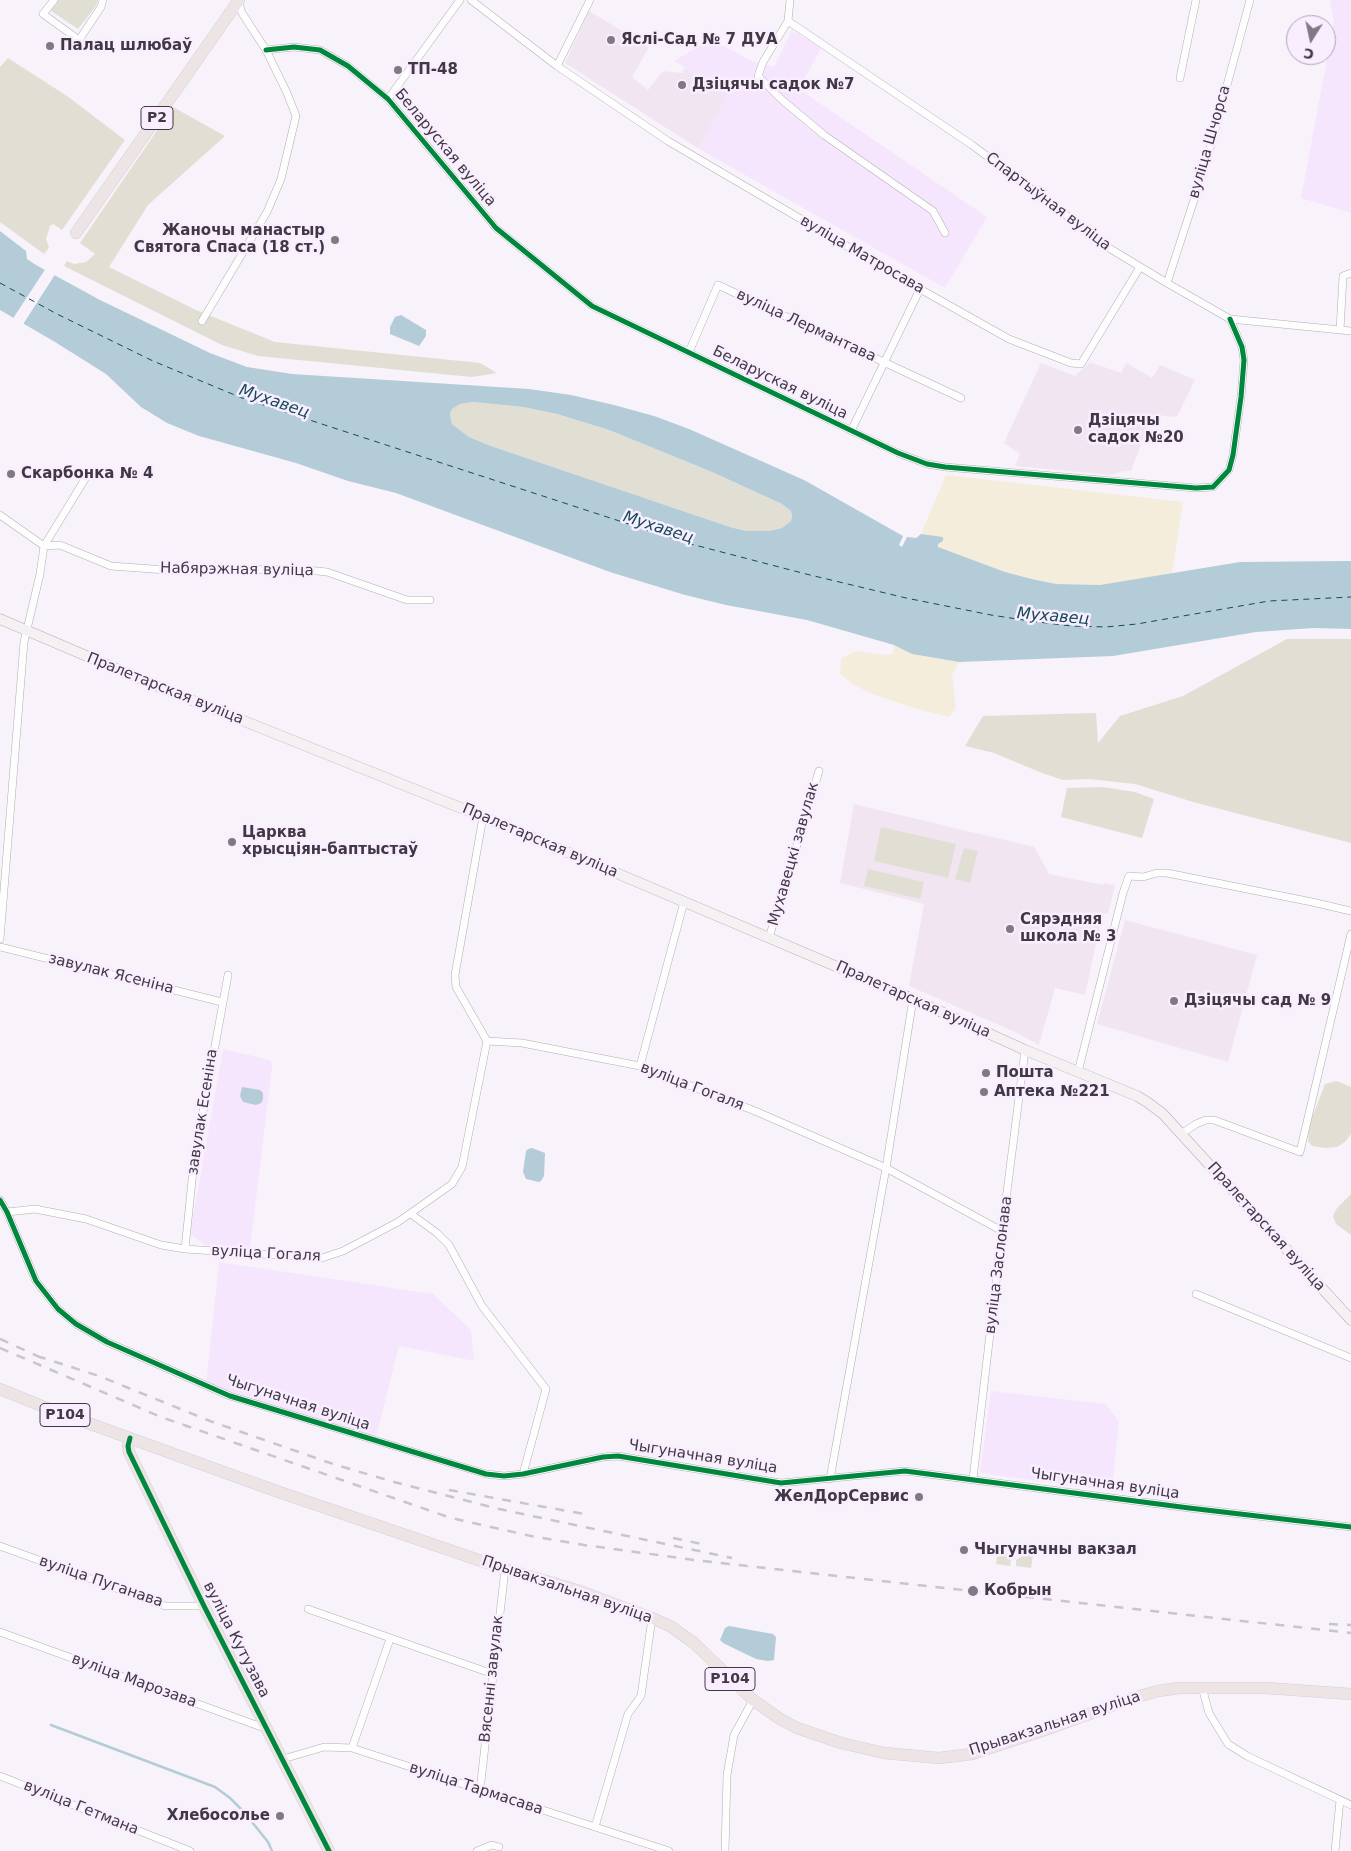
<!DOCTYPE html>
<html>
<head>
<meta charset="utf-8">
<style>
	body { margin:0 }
	#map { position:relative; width:1351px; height:1851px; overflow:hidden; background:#f8f2fb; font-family:"DejaVu Sans",sans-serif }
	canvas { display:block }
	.north { position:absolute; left:1286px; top:15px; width:50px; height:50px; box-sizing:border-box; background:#f9eeff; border:1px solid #afa5b4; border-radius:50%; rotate:190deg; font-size:14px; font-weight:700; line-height:20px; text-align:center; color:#403843 }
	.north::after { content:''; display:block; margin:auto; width:18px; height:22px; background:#807983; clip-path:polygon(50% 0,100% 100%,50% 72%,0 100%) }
</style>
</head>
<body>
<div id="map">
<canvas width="1351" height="1851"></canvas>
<div class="north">С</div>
</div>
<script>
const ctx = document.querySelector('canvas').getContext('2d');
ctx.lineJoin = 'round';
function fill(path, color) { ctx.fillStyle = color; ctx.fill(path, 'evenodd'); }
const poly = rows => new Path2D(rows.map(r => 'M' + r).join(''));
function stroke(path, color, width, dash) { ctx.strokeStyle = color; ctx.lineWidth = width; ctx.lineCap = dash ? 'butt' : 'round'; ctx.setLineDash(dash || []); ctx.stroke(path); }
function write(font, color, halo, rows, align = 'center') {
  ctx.font = font + ' "DejaVu Sans",sans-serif'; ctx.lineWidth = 5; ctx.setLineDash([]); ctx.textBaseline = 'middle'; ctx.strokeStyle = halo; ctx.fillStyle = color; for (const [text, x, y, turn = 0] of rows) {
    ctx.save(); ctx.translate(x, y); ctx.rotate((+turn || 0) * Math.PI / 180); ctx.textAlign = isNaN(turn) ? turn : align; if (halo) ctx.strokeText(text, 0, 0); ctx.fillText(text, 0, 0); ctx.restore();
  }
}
const built = poly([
	[1330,0,1351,0,1351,213,1301,198,1334,22],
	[792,30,821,48,799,89,987,217,945,288,699,149,727,94,674,61,701,45,724,46,749,60,774,67],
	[223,1049,266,1059,271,1061,272,1067,250,1249,205,1245,190,1234],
	[219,1262,433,1294,471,1330,474,1361,399,1346,375,1442,206,1385],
	[991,1391,1105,1404,1119,1421,1113,1481,1099,1489,980,1473]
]);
const education = poly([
	[589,11,649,47,632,77,648,90,663,71,682,73,685,68,727,94,699,149,565,63],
	[1090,362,1121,373,1126,363,1152,378,1160,365,1195,380,1177,417,1152,415,1131,471,1123,471,1112,475,1015,466,1020,454,1004,443,1041,363,1075,376],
	[854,804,1034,847,1049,874,1103,885,1104,883,1115,885,1108,914,1103,913,1085,995,1055,988,1039,1045,1015,1032,909,986,924,904,840,883],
	[1125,920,1257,955,1228,1062,1097,1024]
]);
const green = poly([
	[59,0,98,0,96,6,78,29,51,11],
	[8,58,67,96,125,140,62,230,53,224,50,226,46,239,49,248,44,254,0,222,0,67],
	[173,107,225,136,148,205,109,267,196,310,275,342,480,363,497,373,472,377,258,356,222,345,64,266,67,261,74,264,86,262,95,254,80,243],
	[473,402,523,407,557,414,609,430,712,472,782,504,791,511,792,516,791,521,782,528,769,531,746,531,730,527,491,446,469,437,452,424,450,414,452,409,460,404],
	[1287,639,1351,639,1351,843,1193,802,1135,784,1089,779,1063,780,1042,773,994,753,965,746,983,716,1096,713,1098,743,1120,716,1183,696],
	[1103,787,1135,792,1154,799,1142,838,1061,817,1067,788],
	[881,827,956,844,948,878,874,861],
	[964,848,978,851,970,883,955,879],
	[868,869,924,882,920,899,864,886],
	[1337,1081,1351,1087,1351,1134,1345,1142,1337,1147,1325,1148,1312,1146,1308,1141,1310,1123,1325,1084],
	[1351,1194,1351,1235,1336,1224,1333,1216,1337,1208],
	[998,1549,1004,1550,1011,1559,1010,1566,996,1564],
	[1026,1554,1033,1555,1031,1568,1016,1566,1016,1560]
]);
const sand = poly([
	[946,475,1183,502,1172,573,1122,583,1100,585,1056,584,1005,572,939,548,938,544,943,541,942,537,921,534],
	[894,645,918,655,959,662,952,675,956,708,949,717,914,708,872,694,853,684,840,674,841,659,855,651,888,655,893,654]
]);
const water = poly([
	[0,231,26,251,27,259,36,265,100,300,210,353,247,367,292,374,529,389,571,395,614,405,654,416,689,429,804,480,903,536,899,545,902,547,907,537,916,538,921,534,943,537,943,541,938,544,938,547,1005,572,1032,579,1056,584,1100,585,1240,562,1351,561,1351,629,1313,628,1256,632,1113,656,959,662,912,654,894,645,807,620,726,605,685,595,610,572,396,493,348,481,296,463,199,436,167,423,141,407,106,374,55,342,0,310],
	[473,402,523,407,557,414,609,430,712,472,782,504,791,511,792,516,791,521,782,528,769,531,746,531,730,527,491,446,469,437,452,424,450,414,452,409,460,404],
	[401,315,426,330,426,336,419,346,390,334,390,327,395,317],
	[242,1087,260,1090,263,1093,263,1099,261,1103,256,1105,243,1102,240,1096],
	[532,1148,545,1153,544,1176,541,1181,539,1182,526,1179,523,1172,526,1151,528,1149],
	[729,1626,773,1634,776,1637,774,1660,768,1661,756,1659,723,1643,720,1640,725,1628]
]);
const pier = poly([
	[46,268,56,273,22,326,12,320]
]);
const stream = poly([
	[51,1725,215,1787,230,1798,244,1812,268,1842,272,1851]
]);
const ferry = poly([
	[0,283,57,314,153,361,242,398,687,543,806,574,906,598,991,615,1030,621,1071,626,1106,627,1137,624,1269,601,1351,597]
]);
const street = poly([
	[54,0,43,14,79,40,101,7,103,0],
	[471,0,557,66,668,141,920,289,1009,339,1071,363,1081,364,1140,267],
	[790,0,788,21,972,145,1066,215,1104,245,1167,283,1230,319,1351,331],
	[788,21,763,62,758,76,781,99,824,135,933,211,945,233],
	[266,50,294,47,320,50,348,66,388,99,496,228,592,306,898,453,927,464,945,467,1196,488,1213,487,1229,470,1233,455,1241,397,1244,360,1242,347,1230,319],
	[557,66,590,0],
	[1180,78,1196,0],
	[388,99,460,0],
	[1167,283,1206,163,1250,0],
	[202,321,267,212,281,179,296,116,287,93,266,50,242,13,238,1],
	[1340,330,1343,276,1351,273],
	[689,352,718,285,961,398],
	[851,431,920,289],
	[0,515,44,546],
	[44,546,60,545,111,566,180,571,297,569,327,572,407,600,430,600],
	[769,938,819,771],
	[0,939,24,642,40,574,44,546,85,479],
	[0,947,222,1002],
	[487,1041,522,1043,640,1066,755,1111,886,1168,1002,1231],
	[640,1066,684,902],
	[1078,1072,1123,893,1129,876,1143,877,1157,873,1167,873,1312,902,1351,911],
	[1181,1134,1196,1124,1206,1120,1214,1120,1300,1152,1351,934],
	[0,1200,7,1212,36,1281,58,1309,76,1324,107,1342,230,1396,486,1474,504,1476,523,1474,603,1457,618,1456,781,1483,905,1471,1189,1508,1351,1527],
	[7,1212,35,1209,86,1219,161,1245,185,1249,322,1258,343,1251,398,1222,452,1184,462,1167,487,1041,456,987,455,975,483,817],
	[411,1214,437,1233,449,1245,482,1306,546,1389,523,1474],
	[185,1249,194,1161,228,975],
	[1196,1294,1351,1358],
	[830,1479,886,1168,913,999],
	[973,1479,1002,1231,1025,1050],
	[0,1546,165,1606,204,1606],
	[308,1609,493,1674],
	[0,1632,267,1729],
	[1202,1687,1209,1713,1228,1744,1247,1756,1351,1805],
	[352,1748,390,1639],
	[283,1759,324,1747,352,1748,669,1851],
	[0,1776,190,1851],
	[480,1790,505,1569],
	[595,1827,628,1714,641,1696,652,1618],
	[477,1851,492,1845,499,1847],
	[725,1851,727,1775,734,1735,753,1700],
	[1335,1851,1340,1800]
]);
const secondary = poly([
	[0,619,164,689,501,824,913,999,1025,1050,1137,1096,1147,1102,1163,1114,1351,1320]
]);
const primary = poly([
	[76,233,239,0],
	[0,1389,52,1410,276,1491,505,1569,580,1591,652,1618,670,1626,694,1643,753,1700,780,1719,797,1728,841,1743,884,1753,939,1758,972,1754,1039,1732,1133,1698,1158,1691,1179,1688,1266,1688,1351,1694],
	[130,1438,128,1446,129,1452,204,1606,329,1851]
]);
const rail = poly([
	[0,1339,44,1359],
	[0,1348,161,1417,267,1454,451,1518,531,1536,584,1545,702,1561,1351,1633],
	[37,1356,99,1376,210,1421,333,1464,394,1482,499,1509,732,1558],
	[449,1490,590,1515],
	[673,1538,707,1545],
	[1329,1624,1351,1625]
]);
const cycleway = poly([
	[266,50,294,47,320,50,348,66,388,99,496,228,592,306,898,453,927,464,945,467,1196,488,1213,487,1229,470,1233,455,1241,397,1244,360,1242,347,1230,319],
	[0,1200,7,1212,36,1281,58,1309,76,1324,107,1342,230,1396,486,1474,504,1476,523,1474,603,1457,618,1456,781,1483,905,1471,1189,1508,1351,1527],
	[130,1438,128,1446,129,1452,204,1606,329,1851]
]);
const markers = [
	[611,40,5,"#807983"],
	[50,46,5,"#807983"],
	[398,70,5,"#807983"],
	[682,85,5,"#807983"],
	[335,240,5,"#807983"],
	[1078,430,5,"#807983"],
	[11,474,5,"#807983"],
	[232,842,5,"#807983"],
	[1010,929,5,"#807983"],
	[1174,1001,5,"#807983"],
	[986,1073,5,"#807983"],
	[984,1092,5,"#807983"],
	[919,1497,5,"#807983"],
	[964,1550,5,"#807983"],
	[973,1591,6,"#807983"],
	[280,1816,5,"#807983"]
];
const shields = [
	[157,118,32],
	[65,1415,50],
	[730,1679,50]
];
const shieldNames = [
	["Р2",157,118],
	["Р104",65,1415],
	["Р104",730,1679]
];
const poiNames = [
	["Яслі-Сад № 7 ДУА",621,40],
	["Палац шлюбаў",60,46],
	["ТП-48",408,70],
	["Дзіцячы садок №7",692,85],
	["Жаночы манастыр",325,231,"right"],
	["Святога Спаса (18 ст.)",325,248,"right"],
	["Дзіцячы",1088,421],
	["садок №20",1088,438],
	["Скарбонка № 4",21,474],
	["Царква",242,833],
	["хрысціян-баптыстаў",242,850],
	["Сярэдняя",1020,920],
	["школа № 3",1020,937],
	["Дзіцячы сад № 9",1184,1001],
	["Пошта",996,1073],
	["Аптека №221",994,1092],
	["ЖелДорСервис",909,1497,"right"],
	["Чыгуначны вакзал",974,1550],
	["Кобрын",984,1591],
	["Хлебосолье",270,1816,"right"]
];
const streetNames = [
	["вуліца Шчорса",1210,142,-74],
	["Беларуская вуліца",445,148,50],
	["Спартыўная вуліца",1048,202,37],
	["вуліца Матросава",862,255,30],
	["вуліца Лермантава",806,326,25],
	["Беларуская вуліца",780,383,26],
	["Набярэжная вуліца",237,570,1],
	["Пралетарская вуліца",165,689,22],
	["Пралетарская вуліца",540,841,23],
	["Мухавецкі завулак",794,854,-74],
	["завулак Ясеніна",111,974,14],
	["Пралетарская вуліца",913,1000,24],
	["вуліца Гогаля",692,1087,21],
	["завулак Есеніна",203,1112,-81],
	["Пралетарская вуліца",1266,1227,48],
	["вуліца Гогаля",266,1254,3],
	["вуліца Заслонава",999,1265,-83],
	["Чыгуначная вуліца",298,1403,18],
	["Чыгуначная вуліца",703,1457,9],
	["Чыгуначная вуліца",1105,1484,8],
	["вуліца Пуганава",101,1582,19],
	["Прывакзальная вуліца",567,1590,19],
	["вуліца Кутузава",236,1640,63],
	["Вясенні завулак",492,1679,-84],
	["вуліца Марозава",134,1681,20],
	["Прывакзальная вуліца",1055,1724,-18],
	["вуліца Тармасава",476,1789,18],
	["вуліца Гетмана",81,1808,22]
];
const waterNames = [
	["Мухавец",274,402,19],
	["Мухавец",658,528,18],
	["Мухавец",1053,617,5]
];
fill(built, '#f5e6fd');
fill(education, '#f2e5f2');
fill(green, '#e1dfd4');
fill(sand, '#f5eddc');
fill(water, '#b3ccd7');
fill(pier, '#f8f2fb');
stroke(stream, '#b3ccd7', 2.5);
stroke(ferry, '#154a58', 1, [6, 5]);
stroke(street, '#b2adb5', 8);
stroke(secondary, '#b2adb5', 11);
stroke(primary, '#d3cfd4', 12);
stroke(street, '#fefdfe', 7);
stroke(secondary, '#f5f1f2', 10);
stroke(primary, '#ede5e5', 11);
stroke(rail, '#c8c6c8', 2.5, [9, 9]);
stroke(cycleway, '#00873e', 5);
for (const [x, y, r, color] of markers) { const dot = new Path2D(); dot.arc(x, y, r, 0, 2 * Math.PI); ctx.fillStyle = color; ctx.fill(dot); stroke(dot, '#f9eeff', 2); }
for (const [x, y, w] of shields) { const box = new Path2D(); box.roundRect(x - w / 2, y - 11.5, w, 23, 4); ctx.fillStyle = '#f9eeff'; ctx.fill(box); stroke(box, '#403843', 1); }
write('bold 14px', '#403843', null, shieldNames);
write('bold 15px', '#403843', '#f9eeff', poiNames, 'left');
write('15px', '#403843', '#f9eeff', streetNames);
write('italic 16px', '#154a58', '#f9eeff', waterNames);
</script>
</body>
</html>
